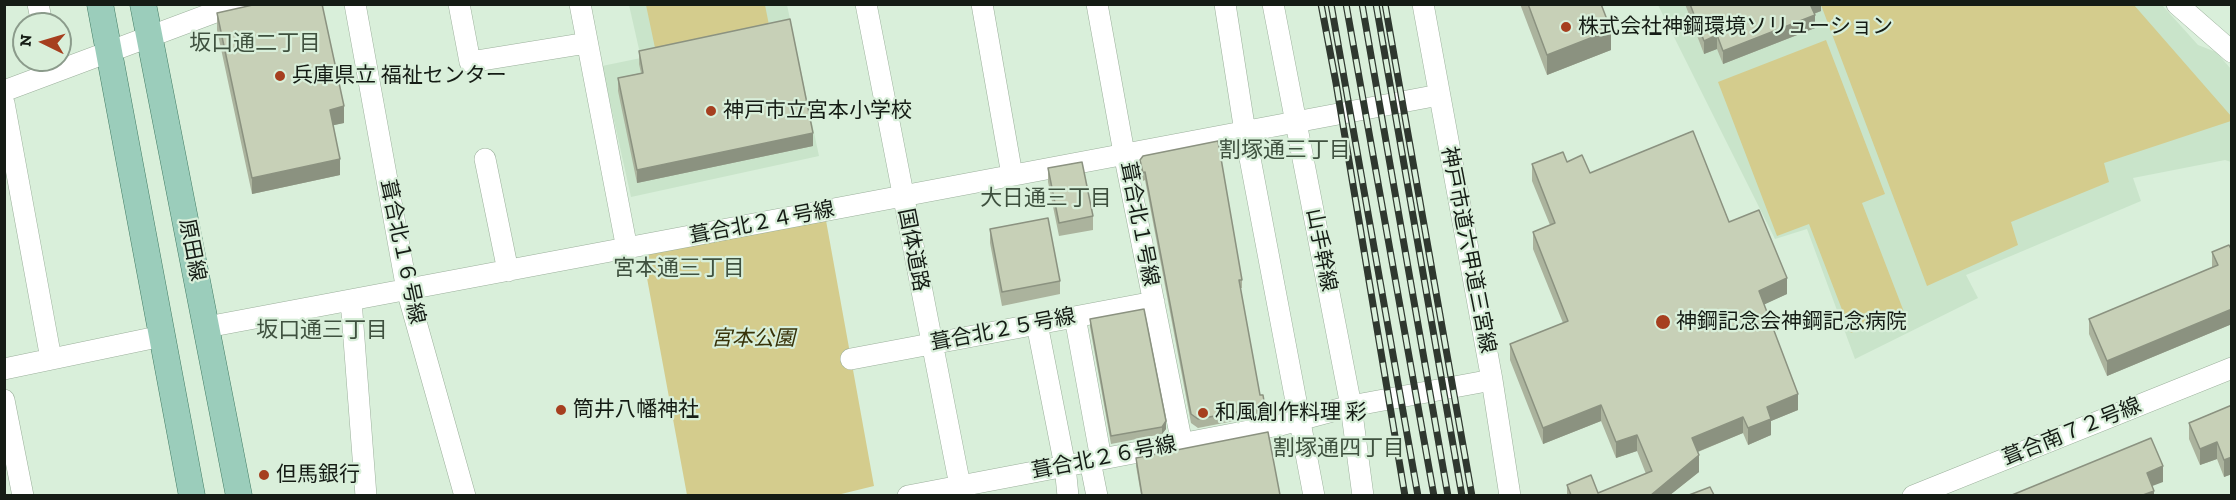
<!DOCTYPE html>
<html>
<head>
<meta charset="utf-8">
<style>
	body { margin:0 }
	#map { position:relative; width:2236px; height:500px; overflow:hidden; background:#d9efda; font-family:"Zilla Slab",serif }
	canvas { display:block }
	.frame { position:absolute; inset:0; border:6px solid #151c15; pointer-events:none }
	.north { position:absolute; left:12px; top:12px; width:60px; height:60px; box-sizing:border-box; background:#d9efda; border:2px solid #8b9b8b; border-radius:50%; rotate:275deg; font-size:16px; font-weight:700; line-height:24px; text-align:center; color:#151c15 }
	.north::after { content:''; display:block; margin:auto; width:21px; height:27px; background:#a63f1f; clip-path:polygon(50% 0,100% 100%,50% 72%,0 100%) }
</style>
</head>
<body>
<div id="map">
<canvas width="2236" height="500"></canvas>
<div class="frame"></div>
<div class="north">N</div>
</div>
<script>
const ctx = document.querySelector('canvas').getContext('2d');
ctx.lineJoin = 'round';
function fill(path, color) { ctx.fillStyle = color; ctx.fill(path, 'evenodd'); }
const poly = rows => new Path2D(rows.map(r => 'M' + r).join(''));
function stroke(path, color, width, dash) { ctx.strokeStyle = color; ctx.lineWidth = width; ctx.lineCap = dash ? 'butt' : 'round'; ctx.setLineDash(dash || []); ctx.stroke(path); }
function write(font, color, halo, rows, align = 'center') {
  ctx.font = font + ' "Zilla Slab","Noto Sans JP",serif'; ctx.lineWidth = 4.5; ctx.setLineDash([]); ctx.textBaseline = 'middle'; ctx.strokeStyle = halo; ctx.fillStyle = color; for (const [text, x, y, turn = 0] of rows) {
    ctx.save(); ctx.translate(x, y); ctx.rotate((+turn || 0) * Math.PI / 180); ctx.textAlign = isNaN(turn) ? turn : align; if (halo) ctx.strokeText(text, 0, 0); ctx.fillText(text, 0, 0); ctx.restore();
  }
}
const built = poly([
	[629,5,787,5,819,156,631,197,602,66,641,58],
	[1658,5,2162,5,2198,45,2216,52,2231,69,2231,162,2225,160,2133,178,2141,201,1966,275,1978,298,1855,359,1807,229,1775,239]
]);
const green = poly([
	[646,5,765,5,769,25,655,48],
	[1821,5,2134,5,2231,116,2231,121,2104,163,2109,182,2011,222,2018,245,1927,286],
	[1826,40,1885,194,1862,203,1904,312,1851,333,1809,224,1777,236,1718,82],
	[825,215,874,486,833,496,687,495,642,251]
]);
const minor = poly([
	[38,4,42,24],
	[355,4,407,290,465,496],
	[459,4,470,62,587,43],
	[580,4,627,249],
	[866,4,962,496],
	[982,4,1012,175],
	[1097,4,1124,153,1182,444],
	[1225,4,1245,132,1314,496],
	[1273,4,1351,406,1363,496],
	[1423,4,1492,380,1510,496],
	[2177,4,2232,52],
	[4,91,237,4],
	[4,103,51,359],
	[485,159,508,271],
	[351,300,366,496],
	[1075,317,1101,459],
	[1037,324,1065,466,1068,496],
	[207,327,1439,95],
	[851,359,1154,302],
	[4,369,162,336],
	[4,400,23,496],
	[1090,461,1097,496],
	[908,496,1280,425,1351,406,1492,380],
	[1913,496,2232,368]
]);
const major = poly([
	[100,4,192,496],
	[143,4,239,496]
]);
const rail = poly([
	[1321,4,1336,83,1405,496],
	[1331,4,1418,496],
	[1346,4,1434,496],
	[1362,4,1448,496],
	[1376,4,1462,496],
	[1385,4,1472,496]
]);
const wall = poly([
	[1520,4,1601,4,1611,50,1547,75],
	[1685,4,1821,4,1821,11,1814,14,1815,28,1723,64,1717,49,1704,54],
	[217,13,344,123,333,125,340,175,252,194,217,30],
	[639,51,813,146,637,183,618,91,618,78,641,73,639,64],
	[1140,160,1242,280,1242,288,1240,288,1260,395,1265,407,1265,415,1198,428,1191,423,1145,180,1143,181,1140,168],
	[1567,162,1590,173,1729,222,1787,294,1764,304,1798,410,1771,421,1771,435,1748,445,1743,433,1698,452,1699,472,1670,495,1567,495,1567,485,1598,493,1646,474,1637,451,1616,458,1601,421,1543,444,1510,360,1510,344,1563,323,1533,249,1533,232,1550,225,1532,181,1532,164],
	[1048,168,1093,216,1093,230,1059,236,1048,182],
	[990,229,1060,281,1060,294,1002,306,990,243],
	[2232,251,2232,324,2107,376,2089,334,2089,319,2212,268,2212,252],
	[1090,319,1166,429,1162,434,1111,444,1090,327],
	[2232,405,2232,474,2224,477,2217,459,2200,465,2189,439,2189,423],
	[1136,458,1280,495,1141,495,1136,466]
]);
const shadedWall = poly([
	[1810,4,1821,4,1821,11,1810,15],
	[1815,15,1815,28,1723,64,1723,51],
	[1611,30,1611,50,1547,75,1547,55],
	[1717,35,1717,49,1704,54,1704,41],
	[344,106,344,123,330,126,330,110],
	[813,133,813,146,637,183,637,170],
	[340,159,340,175,252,194,252,178],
	[1787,278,1787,294,1759,307,1759,291],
	[2232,309,2232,324,2107,376,2107,361],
	[1798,394,1798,410,1771,421,1771,435,1748,445,1748,428,1767,407],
	[1601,405,1601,421,1543,444,1543,428],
	[1743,417,1743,433,1692,454,1692,438],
	[1166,421,1166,429,1162,434,1162,427],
	[1637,435,1637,451,1616,458,1616,442],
	[2217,442,2217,459,2200,465,2200,449],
	[1699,455,1699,472,1670,495,1651,495],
	[2232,457,2232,474,2224,477,2224,460],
	[2163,466,2163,482,2147,488,2147,473],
	[2154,491,2154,495,2143,495]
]);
const building = poly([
	[257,4,322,4,344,106,330,110,340,159,252,178,217,13,257,4],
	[1528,4,1601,4,1611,30,1547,55,1528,4],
	[1690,4,1810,4,1815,15,1723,51,1717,35,1704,41,1690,4],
	[790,19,813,133,637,170,618,78,643,73,639,51,790,19],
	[1693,131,1729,222,1759,210,1787,278,1759,291,1798,394,1767,407,1771,419,1748,428,1743,417,1692,438,1699,455,1651,495,1571,495,1567,485,1591,475,1598,493,1652,471,1637,435,1616,442,1601,405,1543,428,1510,344,1568,321,1533,232,1555,223,1532,164,1563,152,1567,162,1582,155,1590,173,1693,131],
	[1218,141,1242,280,1239,280,1260,395,1263,395,1265,407,1198,419,1191,414,1145,172,1143,173,1140,160,1143,156,1218,141],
	[1082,162,1093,216,1059,223,1048,168,1082,162],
	[1048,218,1060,281,1002,292,990,229,1048,218],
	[2229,245,2232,251,2232,309,2107,361,2089,319,2218,265,2212,252,2229,245],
	[1144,309,1166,421,1162,427,1111,436,1090,319,1144,309],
	[2232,405,2232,457,2224,460,2217,442,2200,449,2189,423,2232,405],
	[1268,432,1280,495,1142,495,1136,458,1268,432],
	[2151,438,2163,466,2147,473,2154,491,2143,495,2012,495,2151,438],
	[1710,487,1714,495,1689,495,1710,487]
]);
const markers = [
	[1566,27,6,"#a63f1f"],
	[280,76,6,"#a63f1f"],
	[711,111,6,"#a63f1f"],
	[1663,322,8,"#a63f1f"],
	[561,410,6,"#a63f1f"],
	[1203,413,6,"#a63f1f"],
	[264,475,6,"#a63f1f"]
];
const poiNames = [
	["株式会社神鋼環境ソリューション",1578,27],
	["兵庫県立 福祉センター",292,76],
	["神戸市立宮本小学校",723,111],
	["神鋼記念会神鋼記念病院",1676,322],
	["筒井八幡神社",573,410],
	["和風創作料理 彩",1215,413],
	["但馬銀行",276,475]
];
const streetNames = [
	["葺合北２４号線",762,223,-11],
	["葺合北１号線",1139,224,79],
	["原田線",192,250,79],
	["国体道路",913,250,79],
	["山手幹線",1321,250,79],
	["神戸市道六甲道三宮線",1468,250,79],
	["葺合北１６号線",402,252,78],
	["葺合北２５号線",1003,330,-11],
	["葺合南７２号線",2072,432,-22],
	["葺合北２６号線",1104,458,-11]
];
const parkNames = [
	["宮本公園",753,339]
];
const neighbourhoodNames = [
	["坂口通二丁目",255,44],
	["割塚通三丁目",1285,151],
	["大日通三丁目",1046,199],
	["宮本通三丁目",679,269],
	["坂口通三丁目",322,331],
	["割塚通四丁目",1339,449]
];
fill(built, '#c9e4ca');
fill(green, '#d4cc8d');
stroke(minor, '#9cb09c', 22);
stroke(major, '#417a63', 27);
stroke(minor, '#fff', 21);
stroke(major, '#9bcdbb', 26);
stroke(rail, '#2f382f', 7);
stroke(rail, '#d9efda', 4.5, [14]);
fill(wall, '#abb39d');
fill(shadedWall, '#8b9280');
fill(building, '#c7d0b7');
stroke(building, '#8b9280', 1.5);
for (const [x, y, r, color] of markers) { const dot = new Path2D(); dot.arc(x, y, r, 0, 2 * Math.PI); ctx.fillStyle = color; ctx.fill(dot); stroke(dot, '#d9efda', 2); }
write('21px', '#151c15', '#d9efda', poiNames, 'left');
write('21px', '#151c15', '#d9efda', streetNames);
write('italic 21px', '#373208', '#d9efda', parkNames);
write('22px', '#3f513f', '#d9efda', neighbourhoodNames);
</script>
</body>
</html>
